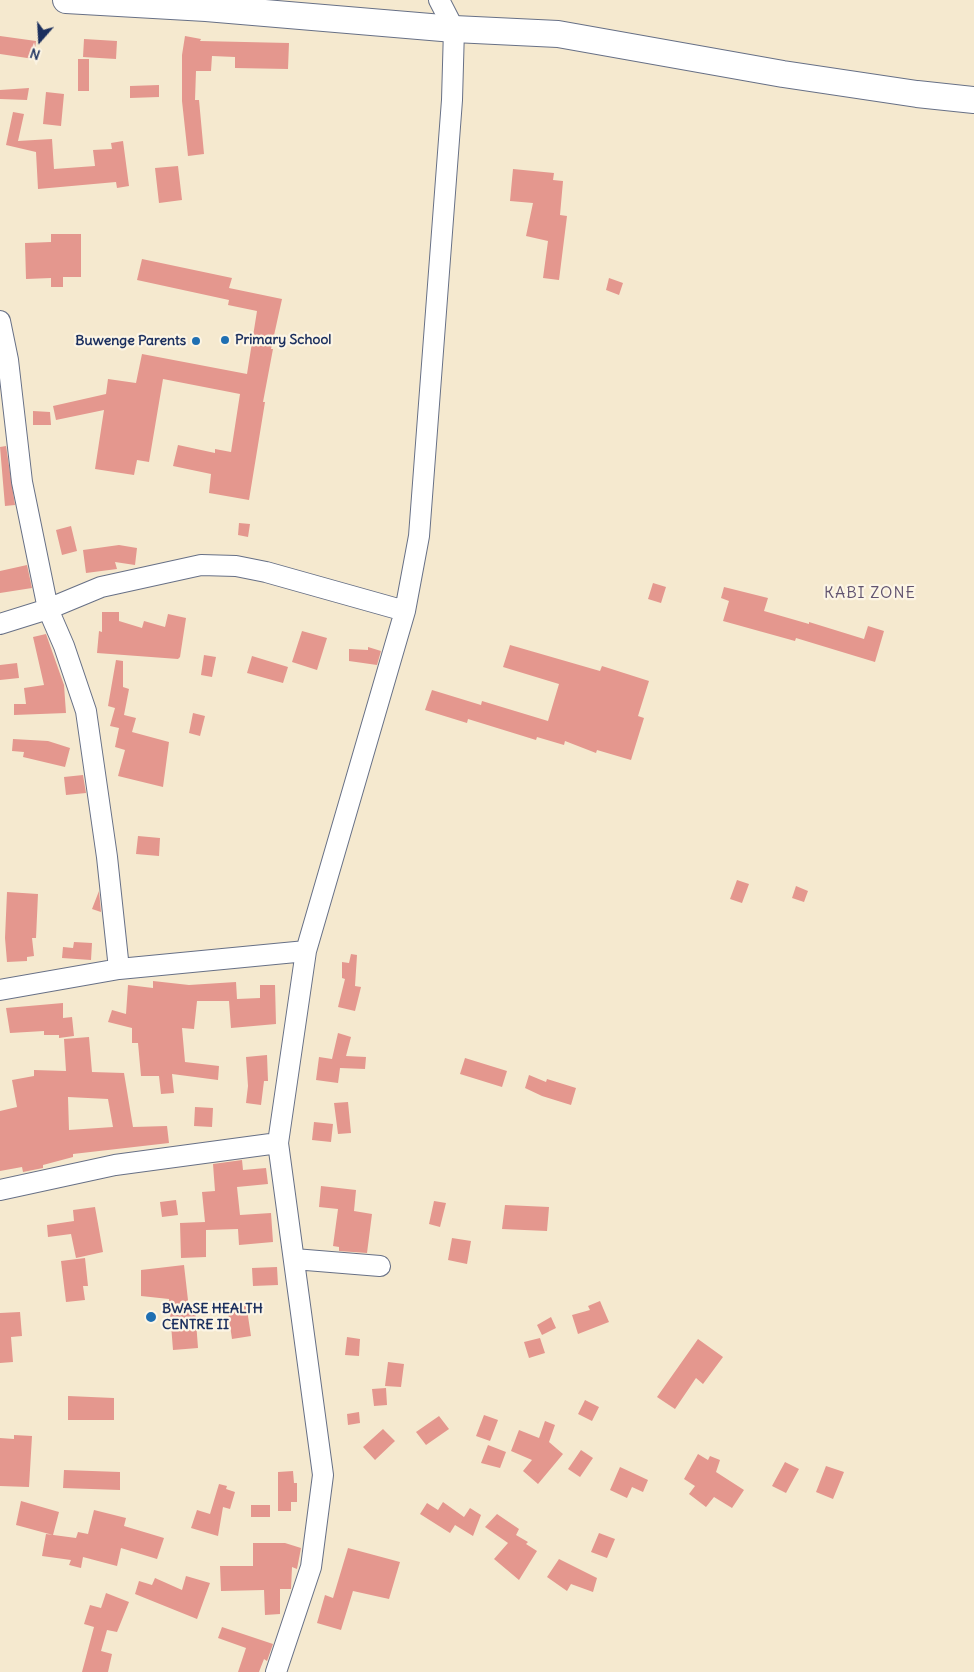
<!DOCTYPE html>
<html>
<head>
<meta charset="utf-8">
<style>
	body { margin:0 }
	#map { position:relative; width:974px; height:1672px; overflow:hidden; background:#f5e9cf; font-family:Delius,sans-serif }
	canvas { display:block }
	.north { position:absolute; left:15px; top:15px; width:50px; height:50px; -webkit-text-stroke:4px #fcf5e5; paint-order:stroke; rotate:199deg; font-size:14px; font-weight:700; line-height:20px; text-align:center; color:#1b2f5e }
	.north::after { content:''; display:block; margin:auto; width:18px; height:22px; background:#1b2f5e; clip-path:polygon(50% 0,100% 100%,50% 72%,0 100%) }
</style>
</head>
<body>
<div id="map">
<canvas width="974" height="1672"></canvas>
<div class="north">N</div>
</div>
<script>
const ctx = document.querySelector('canvas').getContext('2d');
ctx.lineJoin = 'round';
function fill(path, color) { ctx.fillStyle = color; ctx.fill(path, 'evenodd'); }
const poly = rows => new Path2D(rows.map(r => 'M' + r).join(''));
function stroke(path, color, width, dash) { ctx.strokeStyle = color; ctx.lineWidth = width; ctx.lineCap = dash ? 'butt' : 'round'; ctx.setLineDash(dash || []); ctx.stroke(path); }
function write(font, color, halo, rows, align = 'center') {
  ctx.font = font + ' Delius,sans-serif'; ctx.lineWidth = 4.5; ctx.setLineDash([]); ctx.textBaseline = 'middle'; ctx.strokeStyle = halo; ctx.fillStyle = color; for (const [text, x, y, turn = 0] of rows) {
    ctx.save(); ctx.translate(x, y); ctx.rotate((+turn || 0) * Math.PI / 180); ctx.textAlign = isNaN(turn) ? turn : align; if (halo) ctx.strokeText(text, 0, 0); ctx.fillText(text, 0, 0); ctx.restore();
  }
}
const building = poly([
	[0,36,36,41,34,59,0,54],
	[185,36,201,39,200,41,289,43,288,69,235,68,235,57,212,56,211,71,196,71,195,100,199,100,204,154,188,156,182,101,182,55],
	[84,39,117,41,116,59,83,57],
	[78,59,89,59,89,91,78,91],
	[159,85,159,97,130,98,130,86],
	[29,88,27,100,0,99,0,90],
	[46,92,64,94,61,126,43,124],
	[13,112,24,114,18,141,52,139,54,169,95,166,93,150,112,149,111,143,123,141,129,186,117,188,116,182,38,189,36,152,6,145],
	[178,166,182,200,159,203,155,168],
	[513,169,554,173,553,180,563,181,560,215,567,216,559,280,543,278,548,241,526,236,533,203,510,201],
	[51,234,81,234,81,277,63,277,63,287,51,287,51,278,26,279,25,243,51,242],
	[142,259,232,278,229,288,282,299,271,349,273,349,263,402,265,402,249,500,209,493,211,474,173,466,178,445,215,453,215,449,231,452,240,394,163,379,149,462,137,460,134,475,95,469,104,410,56,420,53,406,106,394,108,379,136,383,142,354,247,374,257,311,228,305,229,300,137,280],
	[609,278,623,283,619,295,606,290],
	[33,411,50,412,51,425,33,425],
	[6,446,15,505,5,506,0,447],
	[239,523,250,524,248,537,238,535],
	[71,526,77,551,62,555,56,530],
	[119,545,137,548,135,565,115,562,117,569,86,573,83,550],
	[27,565,32,588,0,593,0,571],
	[653,583,666,587,661,603,648,599],
	[724,587,768,598,764,611,809,624,809,622,864,639,868,626,884,631,875,662,796,638,795,641,723,621,729,601,721,598],
	[102,612,119,612,119,621,142,628,144,621,165,627,168,614,186,618,180,657,178,659,97,653,99,631,102,632],
	[302,631,327,638,317,670,292,662],
	[46,634,64,685,66,713,14,715,14,704,26,704,24,688,44,685,33,637],
	[510,645,600,671,602,666,649,681,638,716,644,718,631,760,597,750,596,753,565,741,564,745,537,737,536,740,468,719,467,723,425,710,432,690,481,705,482,701,548,721,559,684,503,667],
	[368,647,381,651,377,665,349,661,349,649,368,650],
	[204,655,216,657,212,677,201,675],
	[252,656,288,667,283,683,247,673],
	[116,660,123,661,123,687,129,689,124,715,136,718,132,732,169,742,163,787,118,776,125,750,115,747,119,728,110,726,115,708,108,706],
	[17,663,19,678,0,680,0,665],
	[193,713,205,716,200,736,189,733],
	[13,739,48,741,70,748,65,767,23,757,24,752,12,751],
	[83,775,86,793,66,795,64,777],
	[138,836,160,838,159,856,136,854],
	[737,880,749,884,742,903,730,899],
	[796,886,808,891,804,902,792,898],
	[99,891,101,912,92,909],
	[7,892,38,894,36,938,32,938,34,956,27,957,27,961,7,962,5,938],
	[74,942,92,943,91,960,62,958,63,947,73,948],
	[351,954,357,955,355,986,361,987,355,1011,338,1007,345,979,342,978,342,962,349,963],
	[153,981,189,985,236,982,237,999,260,998,260,985,275,985,276,1024,231,1028,229,1001,197,1001,194,1029,182,1028,185,1062,219,1066,218,1080,172,1074,174,1093,161,1094,159,1076,141,1076,138,1043,132,1043,132,1028,108,1022,112,1010,126,1014,128,985,153,988],
	[63,1003,63,1018,72,1017,74,1036,59,1038,59,1035,44,1035,44,1031,10,1033,6,1008],
	[338,1033,351,1037,346,1056,366,1057,365,1069,340,1068,338,1083,316,1080,319,1057,332,1059],
	[89,1037,92,1072,124,1073,133,1127,167,1126,169,1143,73,1154,73,1157,43,1165,43,1168,23,1172,22,1167,0,1171,0,1111,17,1107,12,1080,34,1076,34,1070,66,1071,64,1039],
	[68,1097,108,1099,113,1127,69,1130],
	[267,1055,268,1081,264,1081,261,1105,246,1103,248,1086,246,1057],
	[465,1058,507,1071,502,1087,460,1074],
	[529,1075,546,1082,547,1079,576,1088,571,1105,542,1096,525,1088],
	[348,1102,351,1133,338,1134,334,1103],
	[195,1107,213,1108,212,1127,194,1126],
	[314,1122,333,1124,331,1142,312,1140],
	[242,1160,243,1170,266,1168,268,1184,237,1187,240,1215,271,1213,273,1242,239,1245,238,1229,206,1230,206,1257,181,1258,180,1223,205,1222,202,1192,215,1191,213,1164],
	[321,1186,356,1190,354,1211,372,1214,367,1253,339,1251,339,1247,333,1246,338,1209,319,1207],
	[176,1200,178,1215,162,1217,160,1202],
	[434,1201,446,1203,440,1227,429,1224],
	[505,1205,549,1207,547,1231,502,1229],
	[95,1207,103,1252,76,1258,71,1234,48,1237,47,1225,74,1221,73,1210],
	[452,1238,471,1241,467,1264,448,1260],
	[85,1258,88,1286,83,1286,85,1300,66,1302,61,1261],
	[184,1265,189,1309,195,1308,198,1348,173,1350,169,1299,141,1296,141,1270],
	[277,1267,278,1285,253,1286,252,1268],
	[600,1301,609,1322,578,1334,572,1315,590,1310,588,1306],
	[246,1303,251,1336,232,1339,227,1306],
	[20,1312,22,1336,11,1337,13,1362,0,1363,0,1313],
	[551,1317,556,1328,542,1335,537,1325],
	[347,1337,360,1339,359,1356,345,1355],
	[540,1338,545,1353,529,1358,524,1342],
	[698,1339,723,1357,703,1384,696,1378,675,1409,657,1397],
	[388,1362,404,1364,401,1387,385,1386],
	[386,1388,387,1405,374,1406,372,1389],
	[68,1396,114,1398,114,1420,68,1420],
	[585,1400,599,1407,592,1421,578,1414],
	[359,1412,360,1423,348,1425,347,1414],
	[484,1415,498,1420,490,1441,476,1436],
	[439,1416,449,1429,426,1445,416,1432],
	[545,1421,555,1425,549,1442,563,1454,538,1484,523,1471,532,1460,511,1451,519,1430,539,1438],
	[383,1429,395,1441,375,1460,363,1447],
	[14,1435,32,1436,29,1487,0,1486,0,1438,14,1439],
	[488,1445,506,1452,500,1468,481,1463],
	[581,1450,593,1458,580,1477,568,1469],
	[698,1454,708,1460,710,1456,720,1460,716,1472,744,1490,732,1508,714,1497,706,1507,689,1494,695,1486,684,1479],
	[785,1462,799,1469,786,1493,772,1486],
	[826,1466,844,1472,833,1499,816,1492],
	[620,1467,648,1480,643,1492,632,1487,627,1498,610,1490],
	[64,1470,120,1472,120,1490,63,1488],
	[293,1471,294,1483,297,1483,297,1502,291,1502,291,1511,278,1511,278,1472],
	[219,1484,227,1486,226,1489,235,1492,230,1509,223,1507,218,1536,191,1528,197,1510,210,1514],
	[21,1501,59,1512,53,1535,16,1525],
	[443,1502,464,1517,470,1508,481,1515,473,1536,455,1525,450,1533,420,1514,427,1503,438,1510],
	[251,1505,270,1505,270,1517,251,1517],
	[94,1510,126,1518,124,1526,164,1538,157,1559,121,1548,117,1566,83,1557,81,1568,69,1565,71,1560,42,1556,46,1534,76,1538,78,1532,88,1534],
	[497,1514,519,1529,516,1535,528,1542,526,1544,537,1551,519,1580,494,1559,508,1543,485,1527],
	[599,1533,615,1539,607,1558,591,1552],
	[253,1543,285,1543,301,1548,297,1569,292,1567,291,1589,280,1589,280,1614,265,1615,264,1590,221,1591,220,1566,253,1566],
	[348,1548,400,1562,389,1599,353,1591,341,1630,317,1623,325,1595,333,1598],
	[559,1559,597,1578,593,1592,571,1584,567,1591,547,1577],
	[186,1576,210,1583,197,1619,135,1594,139,1581,152,1585,155,1578,182,1590],
	[106,1593,129,1602,117,1632,107,1630,101,1651,112,1654,108,1672,82,1672,94,1627,84,1624,90,1605,101,1608],
	[222,1627,273,1644,267,1661,264,1659,259,1672,238,1672,246,1648,218,1638]
]);
const minor = poly([
	[0,321,8,360,22,482,48,609,64,646,86,711,107,857,119,969],
	[0,624,48,609,101,587,201,565,236,566,266,572,405,611],
	[0,990,119,969,306,951],
	[0,1190,115,1165,278,1143],
	[294,1259,380,1266],
	[276,1672,311,1567,323,1475,278,1143,306,951,405,611,419,536,452,100,454,29,439,0]
]);
const major = poly([
	[66,0,206,8,454,29,558,34,783,74,917,94,974,100]
]);
const markers = [
	[225,340,5,"#1f6fb2"],
	[196,341,5,"#1f6fb2"],
	[151,1317,6,"#1f6fb2"]
];
const poiNames = [
	["Primary School",235,340],
	["Buwenge Parents",186,341,"right"],
	["BWASE HEALTH",162,1309],
	["CENTRE II",162,1325]
];
const quarterNames = [
	["KABI ZONE",870,593]
];
fill(building, '#e4978e');
stroke(minor, '#677086', 22);
stroke(major, '#677086', 28);
stroke(minor, '#fff', 20);
stroke(major, '#fff', 26);
for (const [x, y, r, color] of markers) { const dot = new Path2D(); dot.arc(x, y, r, 0, 2 * Math.PI); ctx.fillStyle = color; ctx.fill(dot); stroke(dot, '#fcf5e5', 2); }
write('bold 14px', '#1b2f5e', '#fcf5e5', poiNames, 'left');
ctx.letterSpacing = '1px';
write('16px', '#61536f', '#fcf5e5', quarterNames);
ctx.letterSpacing = '0px';
</script>
</body>
</html>
